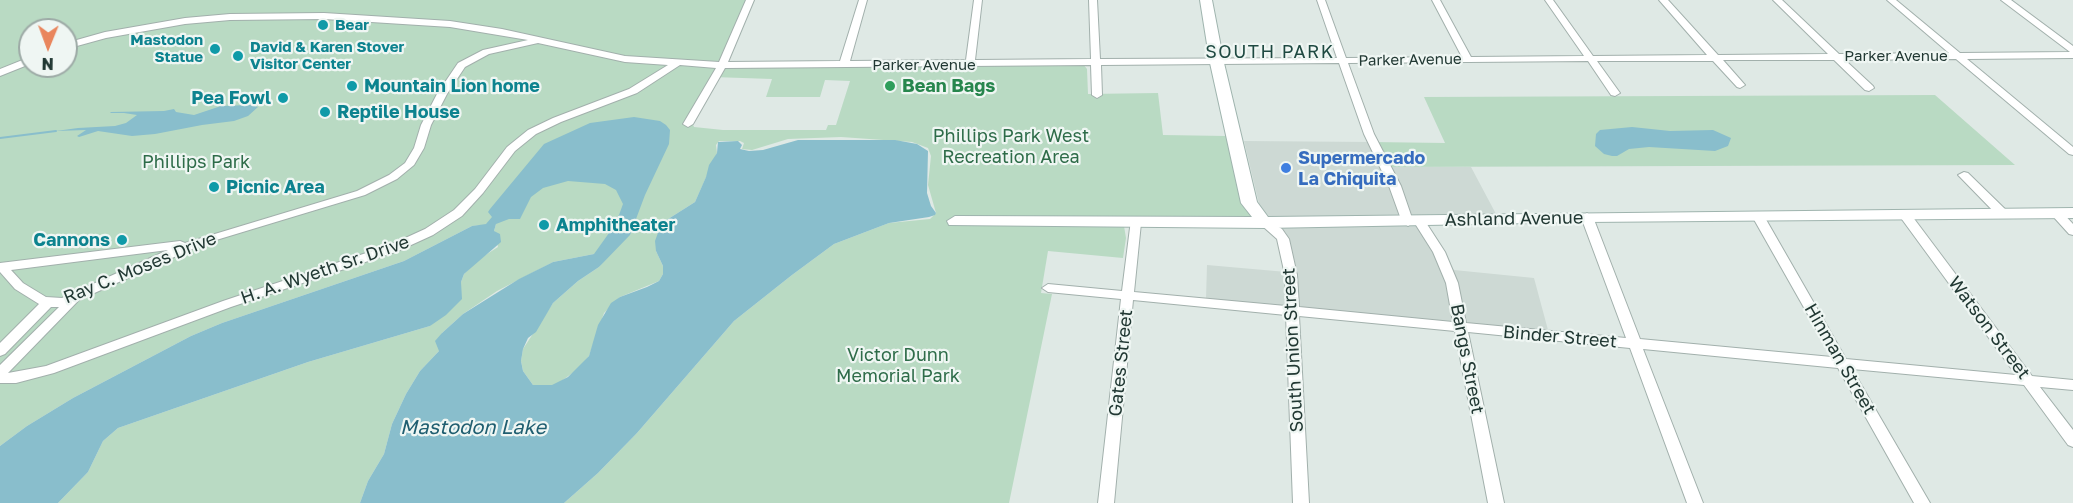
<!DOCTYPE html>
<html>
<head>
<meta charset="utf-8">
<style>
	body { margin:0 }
	#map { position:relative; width:2073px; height:503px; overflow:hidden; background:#dfe9e5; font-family:"Golos Text",sans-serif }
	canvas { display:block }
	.north { position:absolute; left:18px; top:18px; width:60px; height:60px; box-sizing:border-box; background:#eff6f3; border:2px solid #9daaa6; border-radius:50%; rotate:181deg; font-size:16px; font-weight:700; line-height:24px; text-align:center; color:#213833 }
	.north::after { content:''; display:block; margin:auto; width:21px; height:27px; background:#e9865d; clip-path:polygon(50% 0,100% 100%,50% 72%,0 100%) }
</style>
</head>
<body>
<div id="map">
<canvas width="2073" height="503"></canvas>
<div class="north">N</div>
</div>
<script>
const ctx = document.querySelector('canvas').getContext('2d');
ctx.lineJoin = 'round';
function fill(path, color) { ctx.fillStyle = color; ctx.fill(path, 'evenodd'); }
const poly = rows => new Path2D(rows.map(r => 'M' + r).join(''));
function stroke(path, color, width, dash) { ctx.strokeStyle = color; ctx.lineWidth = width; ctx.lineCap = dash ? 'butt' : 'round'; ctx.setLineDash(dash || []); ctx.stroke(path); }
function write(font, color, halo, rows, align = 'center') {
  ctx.font = font + ' "Golos Text",sans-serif'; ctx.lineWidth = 4.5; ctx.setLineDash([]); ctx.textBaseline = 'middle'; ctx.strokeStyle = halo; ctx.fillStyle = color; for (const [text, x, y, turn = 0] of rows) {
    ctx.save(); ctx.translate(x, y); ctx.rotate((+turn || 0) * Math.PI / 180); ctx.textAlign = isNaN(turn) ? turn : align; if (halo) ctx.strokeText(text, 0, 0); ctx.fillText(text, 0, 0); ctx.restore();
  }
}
const built = poly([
	[1244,141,1371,142,1382,167,1471,167,1496,214,1417,215,1454,270,1534,278,1548,330,1206,299,1207,265,1298,273,1286,233,1260,208]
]);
const green = poly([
	[0,0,748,0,720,66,1083,64,1087,69,1088,94,1158,93,1163,135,1226,136,1234,138,1249,203,1265,223,1124,226,1126,238,1123,258,1048,251,1041,293,1052,294,1009,503,564,503,598,473,637,433,734,321,792,275,834,244,889,223,930,219,936,213,928,185,931,156,928,148,912,142,841,137,788,139,752,150,742,149,744,143,740,141,719,141,716,145,717,153,695,202,665,221,656,251,663,266,663,274,659,281,620,297,604,313,589,356,578,369,560,382,552,386,533,385,523,371,521,361,523,349,553,303,578,281,599,267,607,257,594,254,553,262,497,291,463,314,442,333,439,351,420,371,406,394,392,424,384,454,368,481,360,503,58,503,88,472,103,441,118,428,308,362,430,326,461,282,464,274,476,261,498,247,494,231,496,224,472,226,404,261,222,323,191,336,73,398,27,426,0,446],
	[30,30,66,30,66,66,30,66],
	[713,77,772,79,766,97,820,97,825,80,850,81,836,125,828,125,826,130,723,130,694,127,689,115],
	[1935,95,2015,165,1382,167,1371,142,1445,143,1424,97]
]);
const water = poly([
	[250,105,258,107,248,116,234,121,202,125,155,134,132,136,98,131,79,137,77,136,86,130,56,131,78,128,115,126,126,123,137,115,124,113,110,113,111,112,164,111,174,109,176,112,194,115,221,106],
	[634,117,660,121,666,125,670,130,669,144,645,195,630,235,599,267,578,281,553,303,536,332,528,338,523,349,521,361,523,371,533,385,552,385,568,377,589,356,598,325,611,303,620,297,647,287,659,281,663,274,663,266,656,251,655,241,659,230,665,221,695,202,706,177,709,165,717,153,718,142,738,141,742,145,740,149,749,151,763,150,798,140,895,140,917,144,928,151,927,193,931,206,936,213,935,215,929,217,889,223,834,244,792,275,734,321,637,433,598,473,564,503,360,503,368,481,384,454,392,424,406,394,420,371,439,351,435,341,442,333,463,314,519,279,553,262,594,254,609,233,613,222,619,215,623,204,616,190,605,184,568,181,543,188,531,197,520,219,509,219,496,224,494,231,500,234,501,242,464,274,461,282,462,299,446,315,430,326,308,362,118,428,103,441,88,472,58,503,0,503,0,446,27,426,73,398,191,336,222,323,404,261,472,226,486,224,492,217,488,212,490,209,544,144,590,123],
	[1632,127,1670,131,1713,130,1731,138,1728,146,1715,151,1649,147,1629,149,1617,156,1612,156,1604,154,1595,146,1596,134,1600,130]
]);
const stream = poly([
	[0,138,56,131]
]);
const street = poly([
	[746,0,754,0,728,62,840,61,859,0,867,0,850,61,966,60,974,0,982,0,975,60,1091,59,1089,0,1097,0,1100,59,1337,58,1317,0,1325,0,1346,58,1462,57,1432,0,1440,0,1471,57,1584,56,1545,0,1553,0,1593,56,1707,55,1659,0,1668,0,1718,55,1828,54,1773,0,1782,0,1839,54,1949,53,1887,0,1896,0,1960,53,2070,52,2001,0,2011,0,2073,46,2073,58,1967,59,2073,147,2073,155,2069,154,1956,59,1845,60,1873,86,1874,88,1869,91,1865,90,1834,60,1723,60,1745,85,1740,88,1737,87,1713,61,1597,61,1620,93,1615,96,1611,95,1588,61,1348,63,1374,134,1401,186,1413,221,1419,217,1423,218,1445,252,1458,283,1466,323,1626,338,1581,217,1587,213,1593,217,1640,339,1832,357,1752,216,1758,212,1764,216,1846,359,2016,375,1901,218,1899,215,1905,211,1909,212,2032,376,2073,380,2073,390,2040,387,2073,430,2073,447,2068,445,2024,385,1852,369,1930,503,1914,503,1838,368,1643,349,1703,503,1687,503,1630,348,1468,332,1504,503,1488,503,1455,331,1299,316,1309,503,1293,503,1286,315,1133,300,1114,503,1098,503,1121,299,1048,292,1042,288,1048,284,1122,291,1131,220,1139,220,1141,223,1134,292,1286,306,1285,275,1277,239,1259,223,1265,219,1282,229,1289,239,1297,275,1299,307,1453,322,1446,283,1433,252,1414,222,1408,226,1402,222,1389,186,1364,134,1339,63,1101,65,1102,95,1097,98,1092,95,1091,65,725,68,693,124,688,127,683,124,716,68,680,65,637,93,561,122,536,134,515,151,483,193,462,216,433,235,398,251,231,307,54,373,16,383,0,383,0,365,59,307,51,307,5,354,0,356,0,343,39,304,15,289,0,272,0,263,180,241,185,243,357,191,389,175,405,163,414,148,421,125,437,94,458,63,483,50,528,40,450,27,324,19,230,20,185,24,106,38,66,49,66,43,105,32,185,18,230,14,324,13,450,21,502,29,625,56,719,62,746,0],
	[538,43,625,62,668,65,629,89,553,118,528,130,507,147,475,189,454,210,425,229,390,245,223,301,46,366,8,373,79,300,203,244,365,195,397,179,414,165,424,148,431,125,447,94,465,67,489,54,538,43],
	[168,250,62,298,46,297,23,283,11,270,168,250],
	[30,57,30,64,0,76,0,69,30,57],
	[1964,172,1968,173,2006,210,2008,213,2006,216,1998,216,1960,177,1958,175,1964,172],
	[2056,209,2060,210,2073,224,2073,235,2069,234,2050,213,2056,209]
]);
const secondary = poly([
	[1200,0,1212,0,1224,63,1257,202,1268,217,2073,208,2073,218,1587,222,1265,228,949,225,947,221,955,216,1252,217,1241,203,1210,63,1200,0]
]);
const markers = [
	[323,25,6,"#0f9aa8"],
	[215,49,6,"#0f9aa8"],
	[238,56,6,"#0f9aa8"],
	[352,86,6,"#0f9aa8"],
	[890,86,6,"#2e9e5b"],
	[283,98,6,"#0f9aa8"],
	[325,112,6,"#0f9aa8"],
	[1286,168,6,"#3f7fe0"],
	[214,187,6,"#0f9aa8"],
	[544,225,6,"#0f9aa8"],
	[122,240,6,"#0f9aa8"]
];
const farCulturenames = [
	["Bear",335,25],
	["Mastodon",203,40,"right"],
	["Statue",203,57,"right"],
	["David & Karen Stover",250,47],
	["Visitor Center",250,64]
];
const farStreetnames = [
	["Parker Avenue",1896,56],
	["Parker Avenue",1410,60,-1],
	["Parker Avenue",924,65]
];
const farQuarternames = [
	["SOUTH PARK",1270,52]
];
const cultureNames = [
	["Mountain Lion home",364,86],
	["Pea Fowl",271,98,"right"],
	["Reptile House",337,112],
	["Picnic Area",226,187],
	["Amphitheater",556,225],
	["Cannons",110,240,"right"]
];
const leisureNames = [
	["Bean Bags",902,86]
];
const parkNames = [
	["Phillips Park West",1011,136],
	["Recreation Area",1011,157],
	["Phillips Park",196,162],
	["Victor Dunn",898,355],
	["Memorial Park",898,376]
];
const shopNames = [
	["Supermercado",1298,158],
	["La Chiquita",1298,179]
];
const streetNames = [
	["Ashland Avenue",1514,219,-1],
	["Ray C. Moses Drive",140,268,-22],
	["H. A. Wyeth Sr. Drive",325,270,-19],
	["Watson Street",1989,328,53],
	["Binder Street",1560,337,5],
	["South Union Street",1293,350,-93],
	["Bangs Street",1467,359,79],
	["Hinman Street",1840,359,60],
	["Gates Street",1121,363,-84]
];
const waterNames = [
	["Mastodon Lake",473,428]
];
fill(built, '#cdd9d4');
fill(green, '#b9dac3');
fill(water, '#89becc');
stroke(stream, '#89becc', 2);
stroke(street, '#a2b0ac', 2);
stroke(secondary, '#9fb4ae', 2);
fill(street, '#fff');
fill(secondary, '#fff');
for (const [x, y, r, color] of markers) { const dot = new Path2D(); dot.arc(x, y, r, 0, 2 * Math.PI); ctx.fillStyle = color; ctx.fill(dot); stroke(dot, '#eff6f3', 2); }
write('bold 15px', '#0d838f', '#eff6f3', farCulturenames, 'left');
write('15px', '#213833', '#eff6f3', farStreetnames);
ctx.letterSpacing = '1.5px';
write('18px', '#1e4941', '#eff6f3', farQuarternames);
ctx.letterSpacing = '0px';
write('bold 18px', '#0d838f', '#eff6f3', cultureNames, 'left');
write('bold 18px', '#27864d', '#eff6f3', leisureNames, 'left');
write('18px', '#2e6c49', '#eff6f3', parkNames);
write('bold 18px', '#366cbe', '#eff6f3', shopNames, 'left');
write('18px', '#213833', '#eff6f3', streetNames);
write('italic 20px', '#1f5e70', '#eff6f3', waterNames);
</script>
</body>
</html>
